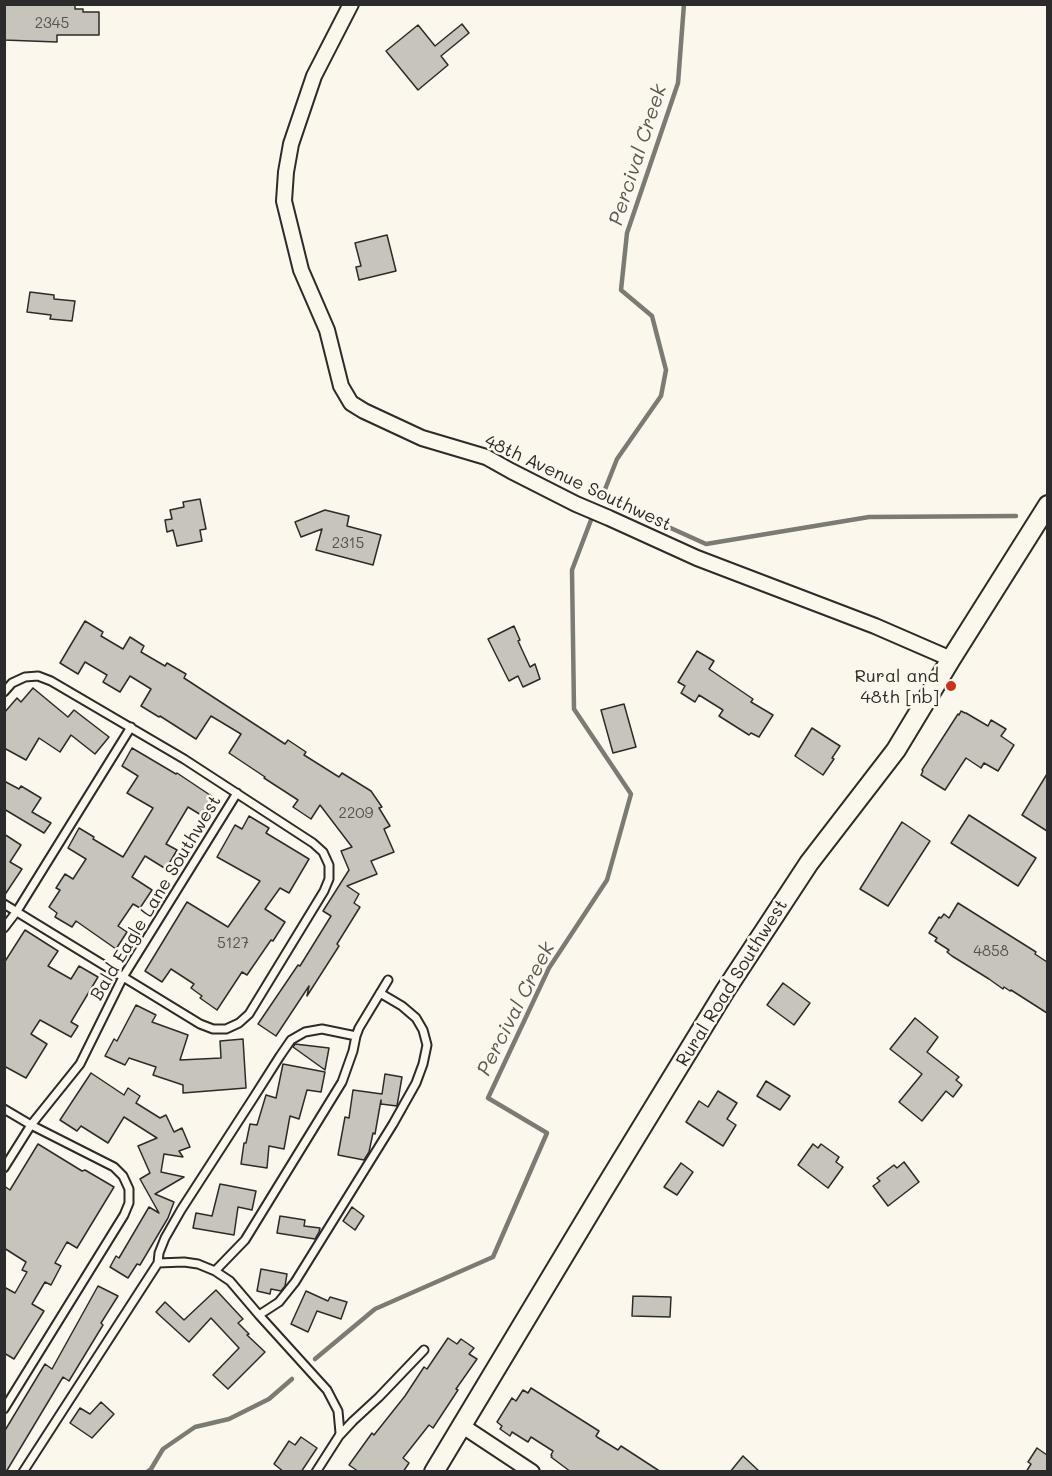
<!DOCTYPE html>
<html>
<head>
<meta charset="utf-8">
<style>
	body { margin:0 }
	#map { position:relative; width:1052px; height:1476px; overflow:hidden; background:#fbf7ec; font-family:Mali,sans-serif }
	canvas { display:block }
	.frame { position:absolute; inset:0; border:6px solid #2b2b2b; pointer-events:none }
</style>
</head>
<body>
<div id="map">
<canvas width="1052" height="1476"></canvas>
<div class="frame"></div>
</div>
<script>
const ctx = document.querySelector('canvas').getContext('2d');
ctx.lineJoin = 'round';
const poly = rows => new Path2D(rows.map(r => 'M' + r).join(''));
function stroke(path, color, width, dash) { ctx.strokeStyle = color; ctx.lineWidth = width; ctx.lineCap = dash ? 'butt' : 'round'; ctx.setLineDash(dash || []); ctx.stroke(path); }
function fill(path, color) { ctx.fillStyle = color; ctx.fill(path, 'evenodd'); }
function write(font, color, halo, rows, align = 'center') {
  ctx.font = font + ' Mali,sans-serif'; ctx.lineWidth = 5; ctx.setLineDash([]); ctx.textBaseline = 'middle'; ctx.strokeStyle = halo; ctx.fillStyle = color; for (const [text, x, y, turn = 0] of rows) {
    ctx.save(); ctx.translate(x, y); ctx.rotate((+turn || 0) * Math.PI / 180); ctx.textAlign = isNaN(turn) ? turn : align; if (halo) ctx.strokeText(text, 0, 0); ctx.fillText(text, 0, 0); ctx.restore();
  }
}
const stream = poly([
	[684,4,678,83,627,233,621,290,652,316,666,370,661,396,617,459,602,497,706,544,869,517,1016,516],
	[315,1359,375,1309,493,1257,547,1133,488,1098,549,968,607,880,631,794,574,709,572,570,591,520],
	[147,1472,151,1469,163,1449,195,1427,229,1419,269,1399,292,1379]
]);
const building = poly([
	[4,4,75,4,75,9,83,9,83,12,99,12,99,35,57,35,57,42,4,40,4,4],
	[462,24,469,33,441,56,448,65,418,90,386,51,418,25,435,46,462,24],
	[387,235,396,271,359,280,356,267,361,266,355,243,387,235],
	[30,292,54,295,54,299,75,301,72,321,50,319,51,315,27,312,30,292],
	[200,499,206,529,200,530,202,541,177,546,173,530,167,532,165,520,172,519,170,510,184,507,183,502,200,499],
	[325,510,349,516,347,526,381,535,373,565,316,550,322,529,301,537,295,522,325,510],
	[85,621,103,632,101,636,123,649,130,637,144,646,141,652,165,666,167,663,186,674,184,678,285,744,288,740,306,752,304,755,339,777,342,773,371,791,382,807,379,808,390,826,384,829,394,852,371,861,377,874,347,886,359,894,354,903,360,907,337,944,339,946,307,996,309,986,276,1036,258,1024,298,965,300,966,331,916,323,911,349,870,341,851,352,847,320,805,311,819,293,807,298,800,264,778,265,777,229,753,241,734,211,716,196,739,160,716,159,717,141,706,151,689,130,676,120,692,103,682,107,675,85,662,78,674,60,663,85,621],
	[514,626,520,640,518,641,530,667,535,664,540,679,523,687,518,676,509,681,488,639,514,626],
	[697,651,714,661,709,669,753,699,751,702,773,715,759,737,751,733,749,735,719,716,723,710,699,695,695,702,681,693,685,686,678,682,697,651],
	[33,688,68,717,74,710,109,737,95,754,71,735,60,752,39,738,26,760,4,748,4,713,17,698,21,702,33,688],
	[624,704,636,747,613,753,601,710,624,704],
	[961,711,965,713,966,713,988,726,991,720,1006,729,1001,736,1014,745,998,771,984,763,981,768,966,758,945,790,921,775,923,771,922,770,958,714,959,715,961,711],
	[812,728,840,746,832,758,834,759,823,775,795,756,812,728],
	[132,748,176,774,177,773,213,797,201,815,188,807,166,844,177,850,166,869,145,856,132,877,152,890,140,908,133,904,118,926,127,932,116,949,76,921,72,927,55,917,57,913,49,907,60,890,56,888,65,874,73,879,86,859,68,848,79,828,94,837,93,839,123,857,153,808,127,793,138,776,122,766,132,748],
	[1047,774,1047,831,1022,815,1047,774],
	[4,781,19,789,21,786,41,798,32,812,51,823,44,833,4,809,4,781],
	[969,815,1036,858,1018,886,951,843,969,815],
	[249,816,269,828,266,833,309,859,289,893,280,888,265,909,285,922,273,941,271,940,247,975,242,972,217,1010,200,998,202,996,191,988,194,984,171,969,162,982,145,971,187,902,228,927,260,881,217,857,235,825,242,829,249,816],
	[902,822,930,841,888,906,860,889,902,822],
	[4,834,21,845,10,862,22,869,4,896,4,834],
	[958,903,1036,952,1035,954,1047,962,1047,1013,1011,990,1010,991,1004,987,1003,989,989,979,952,956,947,952,949,950,935,941,937,938,929,933,939,917,941,918,944,914,949,918,958,903],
	[25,930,58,951,48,966,71,979,79,966,98,977,71,1022,78,1026,71,1037,40,1020,31,1034,47,1044,26,1078,4,1066,4,963,25,930],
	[783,983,810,1003,794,1025,767,1005,783,983],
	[136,1005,156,1015,152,1022,188,1035,180,1060,221,1058,220,1041,243,1039,246,1088,183,1093,183,1085,153,1075,156,1067,129,1058,125,1065,105,1056,114,1039,117,1041,136,1005],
	[915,1018,938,1037,927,1052,959,1077,956,1080,962,1085,953,1097,946,1091,922,1121,899,1102,922,1074,890,1049,915,1018],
	[295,1044,329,1048,325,1070,293,1047,295,1044],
	[283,1064,325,1072,321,1092,307,1090,299,1119,290,1116,284,1149,269,1146,267,1168,241,1164,244,1143,246,1143,250,1124,257,1125,266,1095,276,1098,283,1064],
	[91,1073,124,1095,128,1088,140,1096,136,1103,160,1118,166,1115,174,1132,182,1128,190,1147,179,1151,183,1157,164,1154,161,1172,184,1177,155,1194,174,1202,168,1218,140,1265,137,1264,128,1278,110,1267,116,1256,119,1258,149,1207,159,1213,140,1179,150,1173,138,1146,157,1138,124,1117,108,1143,81,1126,77,1131,60,1120,91,1073],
	[385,1074,402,1077,397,1106,381,1104,381,1100,375,1134,373,1133,369,1152,364,1160,338,1155,345,1117,349,1118,353,1090,382,1094,385,1074],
	[766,1081,790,1096,780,1110,757,1096,766,1081],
	[718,1091,737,1103,727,1119,736,1125,723,1146,686,1122,699,1101,708,1107,718,1091],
	[38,1144,82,1171,85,1170,114,1187,77,1248,67,1242,55,1263,61,1266,51,1285,45,1282,32,1304,44,1311,14,1359,4,1353,4,1287,15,1293,27,1272,22,1270,26,1262,4,1248,4,1186,10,1190,38,1144],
	[813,1144,818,1148,821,1144,839,1157,836,1162,843,1167,828,1188,798,1165,813,1144],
	[904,1162,919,1182,888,1206,873,1186,880,1181,877,1178,894,1165,897,1168,904,1162],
	[681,1163,693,1172,677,1195,664,1187,681,1163],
	[220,1184,256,1191,252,1210,238,1207,234,1235,193,1228,196,1213,212,1216,220,1184],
	[352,1207,364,1216,355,1230,343,1221,352,1207],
	[280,1216,305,1220,304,1226,320,1228,319,1232,315,1239,277,1233,280,1216],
	[261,1269,287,1274,285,1286,281,1291,271,1289,270,1294,257,1291,261,1269],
	[98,1286,118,1296,101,1323,103,1325,69,1381,63,1377,6,1472,4,1472,4,1432,45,1364,52,1369,98,1286],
	[216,1290,243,1319,238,1323,249,1334,247,1335,265,1352,228,1389,213,1375,239,1348,211,1318,189,1342,156,1312,165,1302,184,1320,216,1290],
	[306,1291,328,1301,330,1297,347,1302,341,1319,317,1311,308,1332,291,1324,306,1291],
	[633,1296,671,1297,670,1317,632,1316,633,1296],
	[448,1338,457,1344,461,1339,474,1348,469,1354,477,1359,456,1389,458,1390,433,1428,429,1425,403,1458,409,1463,403,1472,359,1472,349,1465,372,1433,374,1435,405,1396,424,1367,427,1369,448,1338],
	[531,1388,599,1431,596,1436,597,1437,618,1450,621,1446,661,1472,571,1472,551,1457,552,1456,551,1455,553,1451,531,1437,528,1442,512,1432,510,1436,500,1429,502,1426,497,1422,512,1398,516,1401,523,1390,528,1393,531,1388],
	[101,1402,114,1414,92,1438,70,1423,80,1408,90,1414,101,1402],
	[301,1437,317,1448,301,1472,284,1472,274,1464,289,1441,295,1445,301,1437],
	[1037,1448,1047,1455,1047,1472,1026,1472,1031,1464,1028,1462,1037,1448],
	[743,1456,760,1472,730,1472,743,1456]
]);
const lane = poly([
	[4,692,12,683,25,677,38,676,51,681,184,759,313,843,323,852,329,865,329,879,324,891,249,1014,239,1023,226,1029,213,1029,200,1024,4,904],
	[4,928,17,911,131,727],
	[4,1109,31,1125,114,1167,123,1176,129,1189,129,1203,124,1215,4,1409],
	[4,1168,31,1125,80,1064,123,977,237,793],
	[158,1263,184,1262,198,1264,215,1271,230,1281,259,1315,327,1390,338,1411,340,1433,339,1436],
	[215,1271,245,1240,342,1082,353,1051,356,1036,359,1028,388,980],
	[259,1315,279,1302,295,1282,393,1124,416,1083,423,1064,427,1045,423,1030,416,1018,402,1006,380,993],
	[23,1472,158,1263,159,1253,165,1238,181,1210,254,1097,280,1056,291,1040,305,1032,322,1029,356,1036],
	[316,1472,339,1436,353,1421,379,1397,424,1350]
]);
const street = poly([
	[351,4,314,76,291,144,286,172,284,201,301,270,327,330,341,386,351,403,364,411,422,438,486,457,511,471,576,504,609,518,697,558,875,626,951,659],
	[461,1425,532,1472]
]);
const secondary = poly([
	[434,1472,601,1194,725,991,809,863,896,750,951,659,1048,505]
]);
const markers = [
	[951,686,6,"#c8321e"]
];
const numberNames = [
	["2345",52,23],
	["2315",348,543],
	["2209",356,813],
	["5127",233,943],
	["4858",991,951]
];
const streetNames = [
	["48th Avenue Southwest",578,483,25],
	["Bald Eagle Lane Southwest",156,898,-59],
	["Rural Road Southwest",732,983,-58]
];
const poiNames = [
	["Rural and",939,676],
	["48th [nb]",939,697]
];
const waterNames = [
	["Percival Creek",638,155,-72],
	["Percival Creek",516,1009,-63]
];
stroke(stream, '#7b7a75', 4.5);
fill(building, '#c7c4bc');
stroke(building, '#2b2b2b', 1.5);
stroke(lane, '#2b2b2b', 11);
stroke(street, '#2b2b2b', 18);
stroke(secondary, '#2b2b2b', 22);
stroke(lane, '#fbf7ec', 7);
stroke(street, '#fbf7ec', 14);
stroke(secondary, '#fbf7ec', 18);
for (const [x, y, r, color] of markers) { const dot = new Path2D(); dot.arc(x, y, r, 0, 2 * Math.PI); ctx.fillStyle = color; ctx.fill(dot); stroke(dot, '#fbf7ec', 2); }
write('15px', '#52514f', null, numberNames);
write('18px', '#2b2b2b', '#fbf7ec', streetNames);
write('18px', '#2b2b2b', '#fbf7ec', poiNames, 'right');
write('italic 20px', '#5a5956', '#fbf7ec', waterNames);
</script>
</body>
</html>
